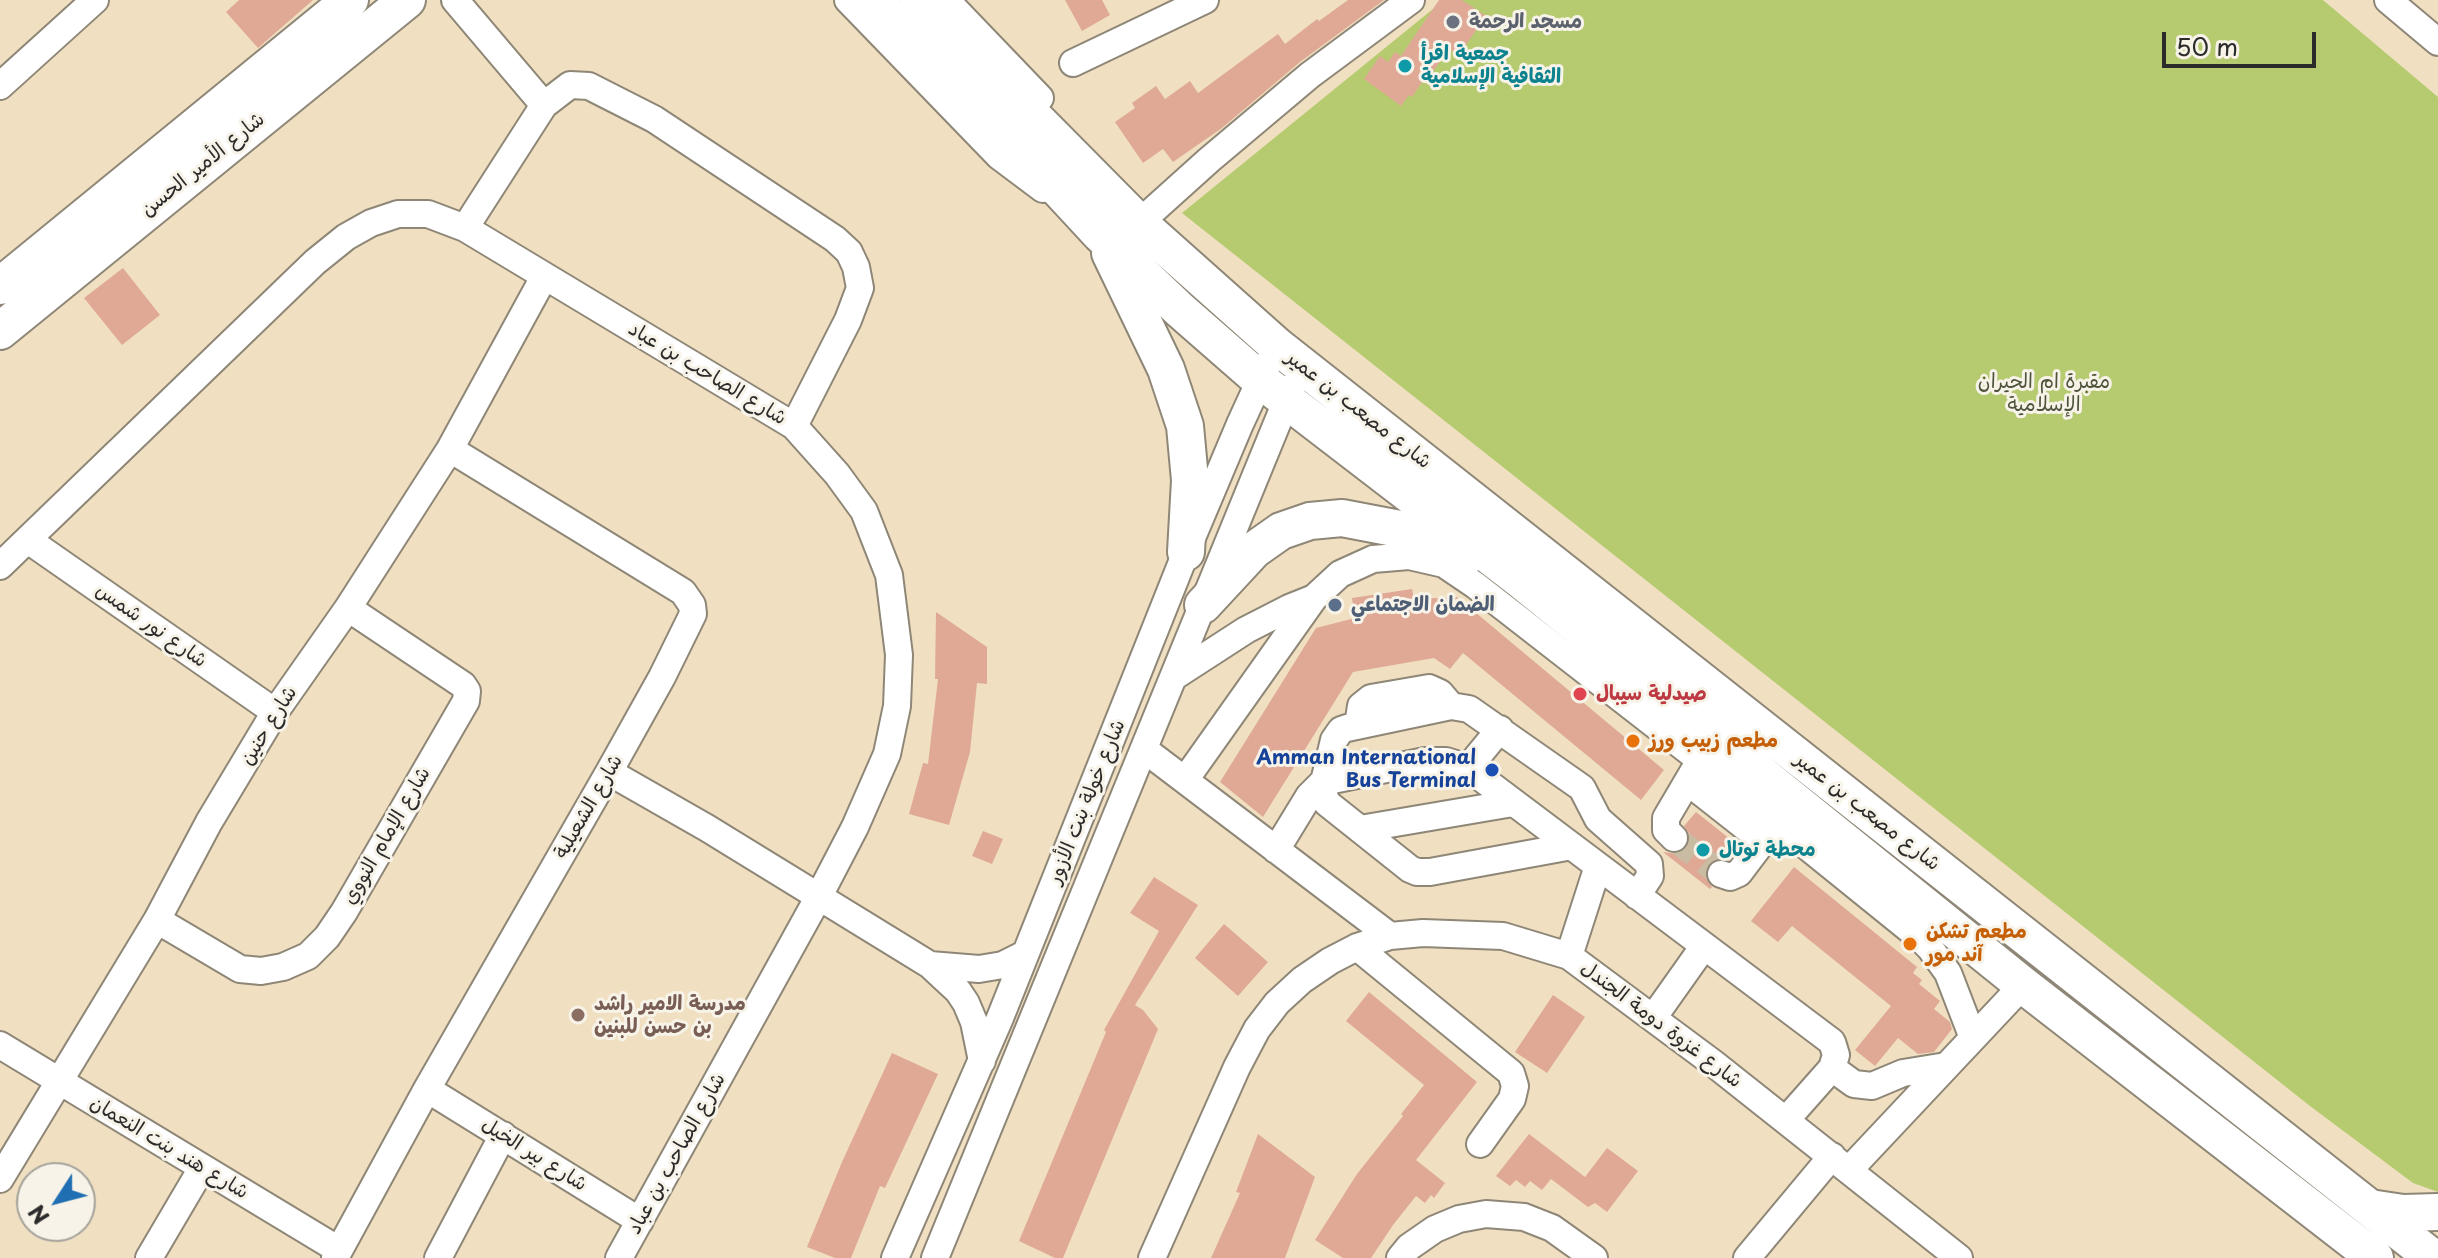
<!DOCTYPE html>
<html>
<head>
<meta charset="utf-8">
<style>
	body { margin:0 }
	#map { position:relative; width:2438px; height:1258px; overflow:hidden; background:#f0e0c1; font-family:"Playpen Sans",sans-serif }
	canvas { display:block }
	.north { position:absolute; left:16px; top:1162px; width:80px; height:80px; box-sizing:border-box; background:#f7f3e8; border:2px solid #a5a39c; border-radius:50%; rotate:234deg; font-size:22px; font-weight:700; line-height:32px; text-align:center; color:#2b2b2b }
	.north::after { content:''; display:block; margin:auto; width:28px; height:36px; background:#1f6fb2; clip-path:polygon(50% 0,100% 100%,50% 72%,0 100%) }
	.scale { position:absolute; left:2162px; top:32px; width:154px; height:36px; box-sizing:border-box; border:4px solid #2b2b2b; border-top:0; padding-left:10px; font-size:24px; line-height:28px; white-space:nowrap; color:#2b2b2b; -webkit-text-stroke:6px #f7f3e8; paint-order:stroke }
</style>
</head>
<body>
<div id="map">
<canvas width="2438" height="1258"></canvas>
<div class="north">N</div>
<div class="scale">50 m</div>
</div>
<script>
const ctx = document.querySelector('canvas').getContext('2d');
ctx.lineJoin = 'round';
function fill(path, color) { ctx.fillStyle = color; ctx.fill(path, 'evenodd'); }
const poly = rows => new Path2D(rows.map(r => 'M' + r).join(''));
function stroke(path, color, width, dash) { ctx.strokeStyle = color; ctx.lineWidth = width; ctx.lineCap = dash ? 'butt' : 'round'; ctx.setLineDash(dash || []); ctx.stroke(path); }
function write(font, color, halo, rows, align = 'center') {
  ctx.font = font + ' "Playpen Sans","Playpen Sans Arabic",sans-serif'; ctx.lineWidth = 6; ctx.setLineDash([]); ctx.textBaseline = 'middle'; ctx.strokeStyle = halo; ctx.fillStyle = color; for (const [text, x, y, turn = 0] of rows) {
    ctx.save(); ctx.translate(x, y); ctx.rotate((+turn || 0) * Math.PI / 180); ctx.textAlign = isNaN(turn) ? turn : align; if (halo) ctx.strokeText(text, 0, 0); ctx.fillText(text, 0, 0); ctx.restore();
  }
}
const green = poly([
	[1444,0,2323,0,2438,97,2438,1192,2413,1183,2310,1106,1182,213]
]);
const building = poly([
	[239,0,313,0,258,48,226,12],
	[1065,0,1102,0,1110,15,1082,31],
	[1348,0,1384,0,1300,62,1222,128,1173,162,1163,149,1143,163,1115,122,1135,108,1132,103,1156,86,1165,99,1190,81,1198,93,1278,34,1285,44,1317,19,1319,21],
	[1439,0,1462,0,1486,16,1459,55,1449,49,1424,84,1422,82,1412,97,1409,95,1401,106,1364,79,1380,56,1388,62,1395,52,1401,56],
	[123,268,160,315,122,345,84,298],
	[1412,589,1414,599,1457,597,1664,770,1641,800,1463,653,1450,669,1434,658,1353,672,1263,817,1220,782,1316,628,1355,618,1352,598],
	[936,612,987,647,987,684,977,683,970,752,949,825,909,814,923,763,928,764,938,679,935,679],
	[1696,812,1739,846,1729,860,1719,858,1710,863,1706,868,1705,876,1712,887,1710,889,1663,852,1677,854,1686,849,1689,843,1690,835,1684,826],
	[983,831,1003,839,992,864,972,856],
	[1794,867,1917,967,1913,973,1922,980,1919,984,1940,1001,1934,1009,1950,1022,1952,1029,1934,1052,1918,1054,1898,1038,1875,1066,1855,1050,1891,1006,1792,926,1778,942,1751,921],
	[1154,877,1198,905,1135,1005,1143,1010,1158,1029,1063,1258,1055,1258,1019,1241,1106,1032,1104,1030,1159,931,1130,913],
	[1224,924,1268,962,1238,996,1195,958],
	[1369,992,1477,1082,1416,1160,1445,1183,1434,1198,1431,1195,1425,1203,1416,1196,1393,1225,1371,1258,1343,1258,1315,1240,1357,1174,1403,1116,1401,1114,1424,1085,1346,1021],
	[1553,995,1585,1017,1547,1073,1515,1052],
	[892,1053,938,1074,885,1188,880,1186,851,1258,835,1258,807,1247,842,1162],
	[1258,1134,1315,1177,1285,1258,1211,1258,1240,1193,1236,1192],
	[1529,1134,1585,1177,1607,1148,1638,1171,1607,1212,1595,1203,1588,1207,1551,1179,1542,1190,1530,1181,1525,1187,1516,1180,1510,1186,1496,1176]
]);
const minorTunnel = poly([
	[1674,838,1721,874]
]);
const minor = poly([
	[455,0,544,105],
	[848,0,999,156,1043,189],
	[946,0,1040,98],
	[2388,0,2438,42],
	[1073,63,1205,0],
	[0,86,95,0],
	[1139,223,1209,160,1310,75,1411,0],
	[465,228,544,105,570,85,589,86,654,119,835,239,849,252,856,267,860,288,848,320,794,426],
	[28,540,275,712],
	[0,566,315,262,346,237,371,223,398,214,428,214,465,228,794,426,837,474,864,511,889,575,899,655,897,706,887,754,855,827,818,898,619,1258],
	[1175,676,1246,630,1289,608,1314,598],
	[1358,725,1361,706,1371,698,1429,688,1440,693,1451,706],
	[1145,750,1390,936],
	[1468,768,1500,729],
	[609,772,707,828,930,965,958,991,966,1003,974,1022,982,1061],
	[1185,780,1314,598,1340,574,1373,559,1409,556,1444,564,1475,585,1700,760,1919,937,1930,948,1948,973,1973,1038],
	[1688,782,1763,841],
	[1360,829,1513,803],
	[1674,838,1666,830,1666,818,1696,767,1704,746],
	[1572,846,1430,872,1417,872,1410,869,1327,803,1322,790,1334,740,1341,730,1347,728,1451,706,1469,709,1582,788,1598,819,1649,864,1650,876,1637,896],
	[1276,850,1309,796,1323,782,1425,761,1446,761,1468,768,1832,1042,1836,1055,1832,1068,1786,1120],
	[1721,874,1730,877,1739,873,1767,836,1779,825,1792,819],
	[157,920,240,969,261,971,283,967,308,956,327,937,344,912,466,701,467,691,463,685,348,608],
	[1357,947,1511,1073,1515,1086,1512,1099,1480,1144],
	[1569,956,1598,866],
	[930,965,979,969,1003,965,1025,954],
	[1653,1018,1704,946],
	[0,1045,339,1250],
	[1832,1068,1854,1084,1872,1086,1903,1073,1946,1066],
	[427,1089,640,1221],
	[1849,1170,2023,985],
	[0,1179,157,920,209,822,275,712,348,608,450,449,544,277],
	[149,1258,202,1168],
	[335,1258,427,1089,609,772,662,677,693,614,692,605,683,592,450,449],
	[438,1258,503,1135],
	[895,1258,1000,1018,1186,552,1240,424,1268,363],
	[935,1258,1292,387],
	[1152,1258,1237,1067,1257,1029,1277,1003,1302,980,1330,961,1357,947,1390,936,1423,933,1503,936,1569,956,1713,1063,1959,1258],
	[1400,1258,1409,1247,1435,1229,1459,1219,1486,1214,1524,1217,1552,1228,1594,1258],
	[1747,1258,1832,1156]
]);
const highway = poly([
	[874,0,1000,126,1100,234,1180,310,1259,379,1518,578,2023,985,2375,1258],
	[918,0,1139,223,1277,346,2433,1258],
	[1110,253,1166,369,1185,426,1190,480,1186,552],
	[0,286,350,0],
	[0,331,407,0],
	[1203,605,1254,550,1281,531,1310,521,1342,518,1410,531,1467,556],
	[2370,1208,2403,1213,2438,1212]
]);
const markers = [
	[1453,22,8,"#6b7280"],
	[1405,66,8,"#0f9aa8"],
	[1335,605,8,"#5c6f8a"],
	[1580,694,8,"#e0444e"],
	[1633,741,8,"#e8710a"],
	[1492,770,8,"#1a4fb4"],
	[1703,850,8,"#0f9aa8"],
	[1910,944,8,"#e8710a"],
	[578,1015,8,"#8d6e63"]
];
const worshipNames = [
	["مسجد الرحمة",1469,22]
];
const cultureNames = [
	["جمعية اقرأ",1421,54],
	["الثقافية الإسلامية",1421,77],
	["محطة توتال",1719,850]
];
const streetNames = [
	["شارع الأمير الحسن",203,165,-39],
	["شارع الصاحب بن عباد",707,374,31],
	["شارع مصعب بن عمير",1358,410,38],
	["شارع نور شمس",151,626,35],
	["شارع حنين",269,726,-58],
	["شارع خولة بنت الأزور",1087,802,-68],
	["شارع الشعيلية",589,807,-60],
	["شارع مصعب بن عمير",1867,812,38],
	["شارع الإمام النووي",387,836,-60],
	["شارع غزوة دومة الجندل",1661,1025,37],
	["شارع هند بنت النعمان",169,1148,31],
	["شارع الصاحب بن عباد",677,1154,-61],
	["شارع بير الخيل",534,1155,32]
];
const parkNames = [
	["مقبرة ام الحيران",2044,382],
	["الإسلامية",2044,405]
];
const serviceNames = [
	["الضمان الاجتماعي",1351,605]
];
const healthNames = [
	["صيدلية سيبال",1596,694]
];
const foodNames = [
	["مطعم زبيب ورز",1649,741],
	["مطعم تشكن",1926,932],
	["آند مور",1926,955]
];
const transitNames = [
	["Amman International",1476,758],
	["Bus Terminal",1476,781]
];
const educationNames = [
	["مدرسة الامير راشد",594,1004],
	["بن حسن للبنين",594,1027]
];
fill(green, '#b6cb70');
fill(building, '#dfa995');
stroke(minorTunnel, '#c9bca3', 26, [26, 13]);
stroke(minor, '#8e8676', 30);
stroke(highway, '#8e8676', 40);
stroke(minor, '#fff', 26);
stroke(highway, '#fff', 36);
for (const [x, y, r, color] of markers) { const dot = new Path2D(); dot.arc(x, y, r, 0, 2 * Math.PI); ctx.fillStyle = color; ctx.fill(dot); stroke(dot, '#f7f3e8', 3); }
write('bold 20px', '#5b616d', '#f7f3e8', worshipNames, 'left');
write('bold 20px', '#0d838f', '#f7f3e8', cultureNames, 'left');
write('20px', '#2b2b2b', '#f7f3e8', streetNames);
write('20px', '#4e533c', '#f7f3e8', parkNames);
write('bold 20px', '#4e5e75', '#f7f3e8', serviceNames, 'left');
write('bold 20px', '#be3a42', '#f7f3e8', healthNames, 'left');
write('bold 20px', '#c56008', '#f7f3e8', foodNames, 'left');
write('bold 20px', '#164399', '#f7f3e8', transitNames, 'right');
write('bold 20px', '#785e54', '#f7f3e8', educationNames, 'left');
</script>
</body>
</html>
